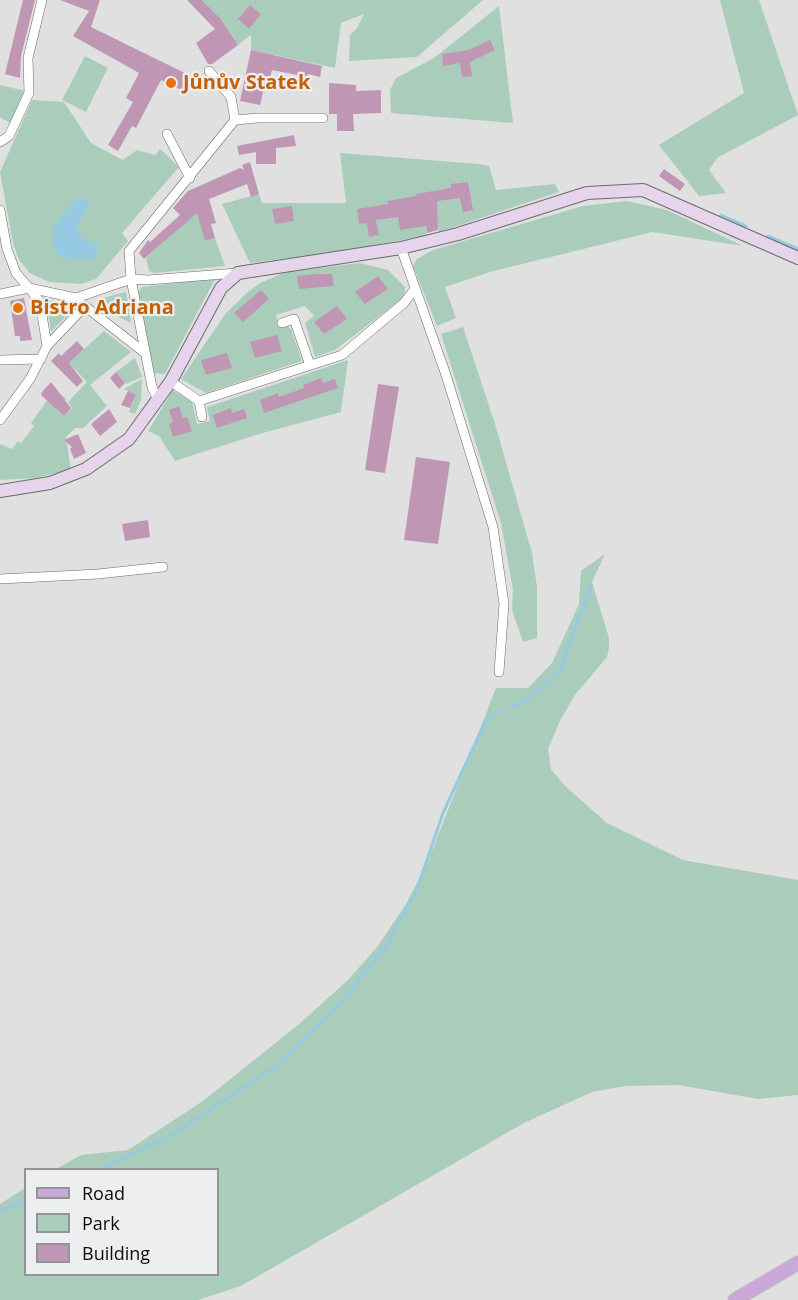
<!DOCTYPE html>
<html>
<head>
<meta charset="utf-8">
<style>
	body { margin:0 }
	#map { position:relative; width:798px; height:1300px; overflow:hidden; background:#e0e0e1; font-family:"Open Sans",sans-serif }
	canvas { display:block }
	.legend { position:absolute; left:24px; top:1168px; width:195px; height:108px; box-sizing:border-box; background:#edeeef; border:2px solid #939495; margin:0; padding:8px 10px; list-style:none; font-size:18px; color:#0c0c0d }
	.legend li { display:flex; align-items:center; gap:12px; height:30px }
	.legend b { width:30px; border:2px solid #939495 }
</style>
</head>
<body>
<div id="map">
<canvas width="798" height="1300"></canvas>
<ul class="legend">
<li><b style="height:8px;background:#caa8d7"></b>Road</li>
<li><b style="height:16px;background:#aacdbb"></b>Park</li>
<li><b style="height:16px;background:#c096b5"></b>Building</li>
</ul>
</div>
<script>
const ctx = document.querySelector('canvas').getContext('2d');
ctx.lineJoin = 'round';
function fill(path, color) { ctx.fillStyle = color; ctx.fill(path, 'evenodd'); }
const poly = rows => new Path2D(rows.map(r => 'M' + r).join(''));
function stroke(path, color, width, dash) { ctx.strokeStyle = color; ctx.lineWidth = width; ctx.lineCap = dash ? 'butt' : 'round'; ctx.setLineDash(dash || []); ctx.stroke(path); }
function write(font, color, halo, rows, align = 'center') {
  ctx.font = font + ' "Open Sans",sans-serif'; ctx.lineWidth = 4.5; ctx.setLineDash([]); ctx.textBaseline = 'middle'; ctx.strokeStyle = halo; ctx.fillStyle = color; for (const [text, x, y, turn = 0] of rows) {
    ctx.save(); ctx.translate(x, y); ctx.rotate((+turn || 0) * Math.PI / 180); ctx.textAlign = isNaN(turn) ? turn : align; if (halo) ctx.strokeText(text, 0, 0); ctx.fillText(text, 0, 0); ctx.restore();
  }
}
const green = poly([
	[202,0,483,0,417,57,349,61,350,35,357,28,364,14,341,23,335,68,251,50,251,35,238,45,222,20],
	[720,0,759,0,798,115,717,158,709,170,726,193,699,196,659,145,744,93],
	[499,6,513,123,391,113,390,90,396,78,434,58],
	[85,56,108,68,86,112,62,100],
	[0,85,25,91,10,123,0,117],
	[32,100,64,102,91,143,123,160,137,150,155,155,160,149,179,167,122,233,128,241,96,279,81,284,49,282,30,273,19,260,13,243,0,172],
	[340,153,479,164,489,166,496,190,555,184,559,192,439,232,437,222,425,224,427,234,417,237,344,251,250,263,222,204,259,194,262,203,346,203],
	[627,201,667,210,743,246,652,232,490,272,445,287,456,318,437,326,413,266,417,259,433,250,583,206],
	[205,204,206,241,215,238,225,266,154,273,149,271,146,258],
	[360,263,388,270,405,287,405,292,402,299,335,350,315,357,305,323,314,316,305,306,276,315,280,328,287,326,291,329,302,361,206,393,181,379,226,313,249,291,262,282,286,272],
	[226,277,214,281,165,374,154,373,138,293,142,287],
	[126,292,131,323,112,314,105,307,103,298],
	[51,300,67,307,69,313,51,332,47,304],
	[463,327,495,424,532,553,537,587,537,638,523,642,512,610,513,590,501,523,441,334],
	[104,331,131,352,90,385,107,406,83,428,75,428,66,437,71,470,35,478,0,480,0,444,12,449,18,441,21,443,34,426,31,423,48,399,53,404,62,395,66,399,56,409,64,416,72,408,68,402,87,382,69,363],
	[135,358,142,377,126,384,116,372],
	[348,360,341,412,259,434,175,461,159,436,148,431,173,390,192,402,197,424,210,421,207,407],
	[142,379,141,400,135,414,129,412,136,395,124,389],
	[605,554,592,582,609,638,609,648,607,657,575,695,560,721,548,749,551,769,565,786,607,823,683,860,798,880,798,1095,758,1099,678,1085,626,1086,592,1092,524,1123,241,1286,198,1300,0,1300,0,1204,25,1188,26,1274,218,1274,218,1170,56,1169,81,1155,128,1150,203,1101,298,1025,348,980,377,947,406,904,426,866,496,688,528,688,552,663,579,604,581,571]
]);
const water = poly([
	[80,198,85,198,90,205,78,225,78,232,85,240,97,243,98,252,91,259,66,259,59,256,54,247,53,230,63,213]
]);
const stream = poly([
	[721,215,746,226],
	[768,236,798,249],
	[511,707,529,699,560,670,591,585],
	[99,1170,174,1134,275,1067,343,1000,387,945,417,889,443,813,487,718,500,712],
	[2,1210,26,1201]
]);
const building = poly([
	[23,0,35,0,21,56,20,78,5,74],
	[60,0,100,0,91,27,195,78,188,93,161,80,136,128,132,126,118,151,108,145,133,102,126,98,139,73,73,36,89,11],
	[187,0,202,0,221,19,238,45,212,64,208,64,196,43,215,29],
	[250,5,261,14,249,29,238,19],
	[490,40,495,50,470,62,472,76,462,77,460,63,443,66,442,54,468,50],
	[251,50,322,66,320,77,308,74,307,77,272,70,269,81,266,80,260,105,240,101],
	[329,83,356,85,356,91,381,90,381,113,353,114,354,131,337,131,337,114,329,114],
	[294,135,296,146,276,148,276,164,256,164,256,152,239,155,237,146],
	[250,162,259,194,251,197,247,184,209,199,216,223,211,224,215,238,205,241,197,213,144,259,139,253,148,240,150,242,180,215,173,208,188,191,240,168,244,170,242,165],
	[664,169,685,184,680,191,659,176],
	[468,182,473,210,463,212,460,198,437,201,438,230,427,233,426,226,400,230,398,217,376,220,379,235,369,237,367,223,359,224,357,209,388,204,387,201,416,196,416,194,451,188,451,184],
	[292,206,294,221,275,224,272,209],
	[315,274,332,274,334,286,299,289,297,276],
	[378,276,388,289,365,304,355,292],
	[261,290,269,299,243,322,234,313],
	[24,298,27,315,32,340,20,341,20,336,15,336,10,301],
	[337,306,347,319,324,334,314,322],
	[277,335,282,351,255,358,250,342],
	[77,341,84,349,69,363,83,381,77,387,51,361,59,353,61,356],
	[227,353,232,368,206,375,201,360],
	[116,372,125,383,119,389,110,378],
	[321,378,323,383,335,379,338,388,264,413,260,400,278,393,279,397,304,388,303,385],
	[51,382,71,408,64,416,42,396,41,393],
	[378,384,399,387,385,473,365,470],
	[128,391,136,395,130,408,121,405],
	[179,406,183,418,187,417,192,431,173,437,169,424,173,422,169,410],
	[231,408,232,413,244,409,247,418,217,428,213,415],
	[109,409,117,422,100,436,91,424],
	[78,434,86,453,74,459,70,449,72,447,64,440],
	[416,457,450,462,438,544,404,540],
	[148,520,150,537,125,541,122,524]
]);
const street = poly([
	[235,120,258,118,323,118],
	[167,134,190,178],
	[0,142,9,136,29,93,28,58,42,0],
	[0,210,7,249,16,273,29,288,76,298,131,279,148,280,237,273],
	[401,248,446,375,493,527,504,604,499,672],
	[0,294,29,288,40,302,47,346],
	[82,304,145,353],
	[282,323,294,319,310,365],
	[0,360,41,359],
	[176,385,199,401],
	[158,400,152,387,131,279,129,251,235,120,231,97,209,71],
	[202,417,199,401,342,355,404,303,414,290],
	[0,420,30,379,47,346,85,306],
	[0,579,98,574,163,567]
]);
const secondary = poly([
	[0,491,50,483,86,469,129,439,171,381,221,288,238,273,401,248,458,234,587,193,643,190,798,258]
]);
const primary = poly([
	[735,1300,798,1263]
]);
const markers = [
	[171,83,6,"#e8710a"],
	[18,308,6,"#e8710a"]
];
const foodNames = [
	["Jůnův Statek",183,83],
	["Bistro Adriana",30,308]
];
fill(green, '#aacdbb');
fill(water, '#96cae3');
stroke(stream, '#96cae3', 3);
fill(building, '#c096b5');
stroke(street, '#6b6b6c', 10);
stroke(secondary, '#6b6b6c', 14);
stroke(primary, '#bbb', 15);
stroke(street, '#fff', 9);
stroke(secondary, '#e5d4eb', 12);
stroke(primary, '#caa8d7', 14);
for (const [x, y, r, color] of markers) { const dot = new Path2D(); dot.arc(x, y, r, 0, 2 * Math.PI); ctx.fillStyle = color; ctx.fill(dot); stroke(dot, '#edeeef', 2); }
write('bold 20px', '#c56008', '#edeeef', foodNames, 'left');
</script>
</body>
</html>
